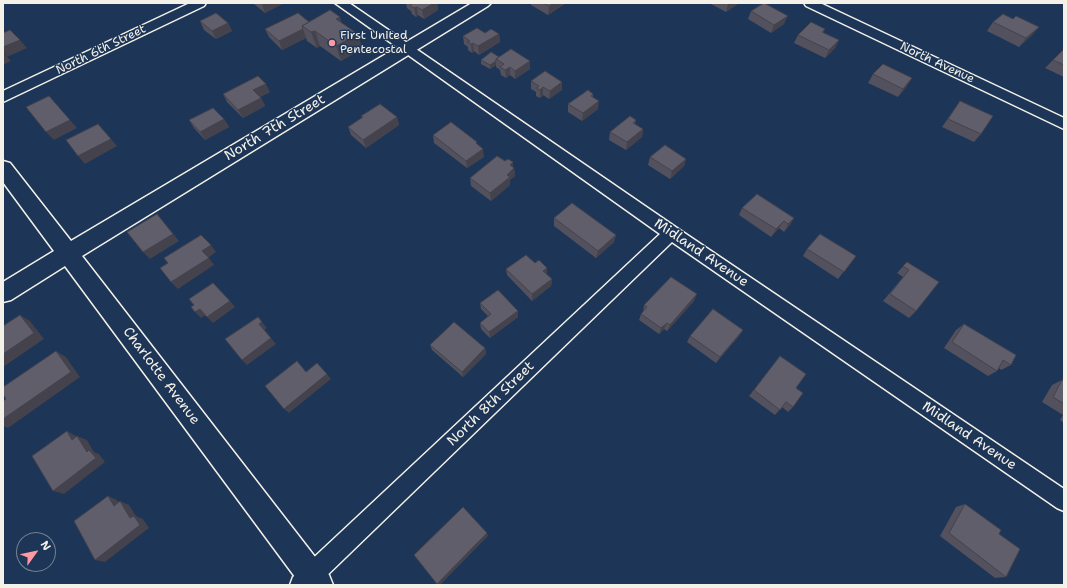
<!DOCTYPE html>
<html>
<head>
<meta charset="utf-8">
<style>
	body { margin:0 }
	#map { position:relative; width:1067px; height:588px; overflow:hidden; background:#1d3557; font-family:"Shantell Sans",sans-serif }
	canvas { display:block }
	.frame { position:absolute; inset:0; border:4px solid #f4f1e8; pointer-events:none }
	.north { position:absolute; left:16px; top:532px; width:40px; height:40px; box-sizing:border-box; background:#1d3557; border:1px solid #738091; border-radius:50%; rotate:57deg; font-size:11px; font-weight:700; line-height:16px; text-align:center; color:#f4f1e8 }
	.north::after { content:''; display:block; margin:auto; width:14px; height:18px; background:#ff9aa2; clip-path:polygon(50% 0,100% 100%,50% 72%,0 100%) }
</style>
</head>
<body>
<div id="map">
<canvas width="1067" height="588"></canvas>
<div class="frame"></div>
<div class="north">N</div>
</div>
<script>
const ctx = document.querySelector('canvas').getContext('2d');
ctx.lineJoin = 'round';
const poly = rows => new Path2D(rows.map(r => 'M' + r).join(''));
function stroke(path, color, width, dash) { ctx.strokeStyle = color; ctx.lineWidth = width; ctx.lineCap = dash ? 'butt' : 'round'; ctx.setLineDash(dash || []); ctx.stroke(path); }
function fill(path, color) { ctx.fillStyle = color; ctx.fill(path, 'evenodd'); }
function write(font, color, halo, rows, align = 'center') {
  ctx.font = font + ' "Shantell Sans",sans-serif'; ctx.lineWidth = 3; ctx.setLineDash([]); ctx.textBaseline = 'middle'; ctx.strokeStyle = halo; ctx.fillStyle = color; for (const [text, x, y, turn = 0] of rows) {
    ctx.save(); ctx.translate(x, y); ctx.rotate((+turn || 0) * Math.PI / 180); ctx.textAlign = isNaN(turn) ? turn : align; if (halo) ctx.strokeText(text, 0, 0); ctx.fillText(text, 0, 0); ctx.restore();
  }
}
const street = poly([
	[190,3,206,3,204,6,3,102,3,91,190,3],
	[335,3,349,3,677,228,1064,489,1064,511,1057,508,672,242,317,585,290,585,293,577,660,234,335,3],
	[804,3,820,3,1064,118,1064,129,806,6,804,3]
]);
const secondary = poly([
	[472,3,491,3,488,6,82,256,329,575,333,585,301,585,65,266,11,300,3,302,3,282,54,251,3,182,3,161,10,163,71,241,472,3]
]);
const wall = poly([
	[253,3,284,3,265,13,254,4],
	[406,3,437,3,438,10,424,19,418,15,416,17,412,14,411,11,407,8],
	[531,3,566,3,548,15,531,5],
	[709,3,739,3,726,12],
	[751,11,784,24,771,33,748,19],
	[340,17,341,23,358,34,362,49,341,61,320,46,317,48,307,41,306,38,282,50,269,37,265,29],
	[1013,19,1039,27,1032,35,1019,47,987,31,993,22],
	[200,21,228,23,232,31,216,39,204,30],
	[825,29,823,33,839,40,835,48,825,58,794,43,798,35],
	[485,33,499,34,500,42,479,55,474,51,472,53,468,50,468,47,464,44,463,36],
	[1064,50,1064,77,1045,68,1053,60],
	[499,57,530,61,530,69,515,79,510,75,506,78,501,75,500,70,496,67,496,65,490,69,481,64,481,60],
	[873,74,907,86,898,97,868,83],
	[531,81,562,90,549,99,543,95,540,98,536,96,536,92,531,89],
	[270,92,260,97,261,98,265,106,243,118,227,102,223,94],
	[593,94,593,97,598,109,582,121,568,112,568,104],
	[960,101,981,134,974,142,942,127],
	[361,116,397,117,399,125,366,148,351,135,348,127,362,118],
	[224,119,229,127,205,140,194,128,189,120],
	[636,120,635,124,643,129,642,137,626,150,609,140,610,132],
	[433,135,477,145,484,157,467,168,434,143],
	[650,157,686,159,684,166,670,179,648,165],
	[505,161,513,162,513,167,514,168,515,176,510,180,510,185,491,201,471,186,470,178],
	[742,208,794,218,790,225,784,232,779,228,771,237,739,215],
	[554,218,616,235,614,242,596,258,554,226],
	[807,249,856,256,838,279,803,256],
	[907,262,939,282,916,311,909,318,883,301,903,277,897,273],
	[535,263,547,268,547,275,552,279,551,286,532,301,507,275,506,269],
	[694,301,667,331,664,329,659,334,639,320,641,314,643,312,644,305],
	[480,303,518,317,490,338,481,329,480,323,488,316,481,309],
	[964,324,1011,365,1001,370,999,368,997,371,988,376,944,348,956,330],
	[743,330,739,336,716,363,687,342,690,336],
	[430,345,485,348,486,354,463,377,432,350],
	[780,356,796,388,793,407,788,412,782,407,775,415,749,396],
	[1062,380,1064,381,1064,423,1060,420,1063,415,1042,402,1052,385],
	[965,504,999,534,1006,577,995,578,940,536,956,507]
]);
const shadedWall = poly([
	[265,3,284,3,265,13,262,5],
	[434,3,437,3,438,10,424,19,422,10],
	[554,3,566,3,548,15,549,6],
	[729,3,739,3,726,12,728,4],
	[417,7,418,15,416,17,414,8],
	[788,16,784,24,771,33,774,25],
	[340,17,344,32,336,19],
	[228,23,232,31,216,39,212,31],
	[1039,27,1032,35,1019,47,1026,38],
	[303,29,306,38,282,50,279,41],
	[315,31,320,46,317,48,311,32],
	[358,34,362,49,341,61,336,46],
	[499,34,500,42,479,55,478,46],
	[20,40,27,48,7,57,3,52,3,47],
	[839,40,835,48,825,58,829,50],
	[473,43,474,51,472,53,471,44],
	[3,53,4,53,11,61,3,65],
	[496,61,496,65,490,69,490,65],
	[530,61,530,69,515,79,515,71],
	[510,67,510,75,506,78,505,70],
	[912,78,907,86,898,97,903,89],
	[562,82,562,90,549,99,550,91],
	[266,84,270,92,257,98,253,90],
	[543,87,543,95,540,98,540,90],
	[261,98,265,106,243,118,238,110],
	[599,101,598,109,582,121,583,113],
	[397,117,399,125,366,148,363,140],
	[224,119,229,127,205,140,200,132],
	[70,120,77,128,54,140,46,132],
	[643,129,642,137,626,150,627,142],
	[111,139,117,146,85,164,78,156],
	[483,149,484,157,467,168,466,161],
	[686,159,684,166,670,179,672,171],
	[513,162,513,169,514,168,515,176,510,180,510,185,491,201,490,193,507,175,510,165],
	[157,214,179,241,150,259,143,252],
	[794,218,790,225,784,232,788,224],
	[784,221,779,228,771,237,776,229],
	[616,235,614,242,596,258,598,251],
	[211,245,216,252,208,258,202,251],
	[209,258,214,265,178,289,171,282],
	[547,268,547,275,543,271],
	[552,279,551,286,532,301,532,294],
	[697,294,694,301,667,331,670,325],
	[230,301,235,307,213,323,207,317],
	[200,309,206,315,201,318,195,312],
	[518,311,518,317,490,338,489,332],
	[20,315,30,321,44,339,3,367,3,354],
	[262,322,267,328,264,330,259,324],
	[667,323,664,329,659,334,661,328],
	[743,330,739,336,716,363,720,357],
	[271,338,276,344,247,365,242,360],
	[485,348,486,354,463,377,462,372],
	[56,351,66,357,80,377,8,428,3,426,3,419],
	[327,374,331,379,289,413,284,409],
	[67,431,76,436,82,444,72,440],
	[77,436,87,440,94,452,99,454,105,462,64,494,53,491,87,452],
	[108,496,117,500,123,510,114,506],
	[120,501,129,505,136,516,143,519,149,528,105,562,95,560,130,518],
	[487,533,488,536,440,585,437,584]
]);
const building = poly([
	[410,3,434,3,422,10,417,7,414,8,410,6,412,4,410,3],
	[543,3,554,3,549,6,543,3],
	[764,3,788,16,774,25,751,11,764,3],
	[330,10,340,17,336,19,358,34,336,46,315,31,311,32,302,26,330,10],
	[216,13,228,23,212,31,200,21,216,13],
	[298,13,309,22,302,26,303,29,279,41,265,29,298,13],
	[1003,14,1013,19,1016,16,1039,27,1026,38,993,22,1003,14],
	[811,22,825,29,822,32,839,40,829,50,798,35,811,22],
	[477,28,485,33,491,29,499,34,478,46,473,43,471,44,467,42,470,41,463,36,477,28],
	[10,30,20,40,3,47,3,33,10,30],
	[511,49,530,61,515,71,510,67,505,70,500,67,504,64,496,59,511,49],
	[1063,50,1064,50,1064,65,1053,60,1063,50],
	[491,52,499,57,496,59,496,61,490,65,481,60,491,52],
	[883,64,912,78,903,89,873,74,883,64],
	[545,71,562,82,550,91,543,87,540,90,536,88,539,86,531,81,545,71],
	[258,76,266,84,253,90,261,98,238,110,223,94,258,76],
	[588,90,593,94,591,96,599,101,583,113,568,104,588,90],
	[49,96,70,120,46,132,26,107,49,96],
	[960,101,993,116,981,134,948,119,960,101],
	[380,104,397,117,363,140,348,127,363,117,361,116,380,104],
	[213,108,224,119,200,132,189,120,213,108],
	[630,116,636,120,633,123,643,129,627,142,610,132,630,116],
	[451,122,477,142,476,143,483,149,466,161,433,135,451,122],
	[98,124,111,139,78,156,66,140,98,124],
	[665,145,686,159,672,171,650,157,665,145],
	[497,156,505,161,508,159,513,162,510,165,514,168,507,175,510,177,490,193,470,178,497,156],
	[757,194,794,218,788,224,784,221,776,229,742,208,757,194],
	[572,203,616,235,598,251,554,218,572,203],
	[157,214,173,234,143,252,127,232,157,214],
	[820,234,856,256,844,272,807,249,820,234],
	[201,235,211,245,202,251,209,258,171,282,160,268,168,263,164,258,201,235],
	[526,255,535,263,539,260,547,268,543,271,552,279,532,294,506,269,526,255],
	[907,262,939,282,916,311,890,294,909,270,903,266,907,262],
	[671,277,697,294,670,325,667,323,661,328,641,314,647,307,644,305,671,277],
	[213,283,230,301,207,317,200,309,195,312,191,307,194,305,189,299,213,283],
	[498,290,518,311,489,332,480,323,491,314,480,303,498,290],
	[713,309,743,330,720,357,690,336,713,309],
	[20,315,34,333,3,354,3,326,20,315],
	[258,317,262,322,259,324,271,338,242,360,225,339,258,317],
	[454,322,485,348,462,372,430,345,454,322],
	[964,324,1016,355,1011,365,1003,360,997,371,952,342,964,324],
	[56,351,71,372,3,419,3,401,6,399,3,394,3,387,56,351],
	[780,356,806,374,796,388,803,393,793,407,786,402,780,410,754,390,780,356],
	[297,361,306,372,317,363,327,374,284,409,265,386,297,361],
	[1062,380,1064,381,1064,404,1053,397,1062,380],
	[67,431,72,440,77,436,87,452,89,450,96,458,53,491,32,456,67,431],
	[108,496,114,506,120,501,130,518,134,516,140,525,95,560,74,521,108,496],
	[965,504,1001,530,999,534,1020,549,1006,577,949,533,965,504],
	[463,507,487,533,437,584,414,555,463,507]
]);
const markers = [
	[332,43,4,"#ff9aa2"]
];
const farPoinames = [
	["First United",340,36],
	["Pentecostal",340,50]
];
const farStreetnames = [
	["North 6th Street",101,50,-26],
	["North Avenue",937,63,25]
];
const streetNames = [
	["North 7th Street",275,128,-31],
	["Midland Avenue",701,253,34],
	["Charlotte Avenue",161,376,53],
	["North 8th Street",491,404,-44],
	["Midland Avenue",969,436,34]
];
stroke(street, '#f4f1e8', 3);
stroke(secondary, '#f4f1e8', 3);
fill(street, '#1d3557');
fill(secondary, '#1d3557');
fill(wall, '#53515d');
fill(shadedWall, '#44424c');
fill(building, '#615e6c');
stroke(building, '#44424c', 1);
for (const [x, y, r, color] of markers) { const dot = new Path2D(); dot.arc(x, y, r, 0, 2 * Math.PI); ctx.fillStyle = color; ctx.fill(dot); stroke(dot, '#1d3557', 1.5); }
write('12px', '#f4f1e8', '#1d3557', farPoinames, 'left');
write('12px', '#f4f1e8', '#1d3557', farStreetnames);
write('14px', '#f4f1e8', '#1d3557', streetNames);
</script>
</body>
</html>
